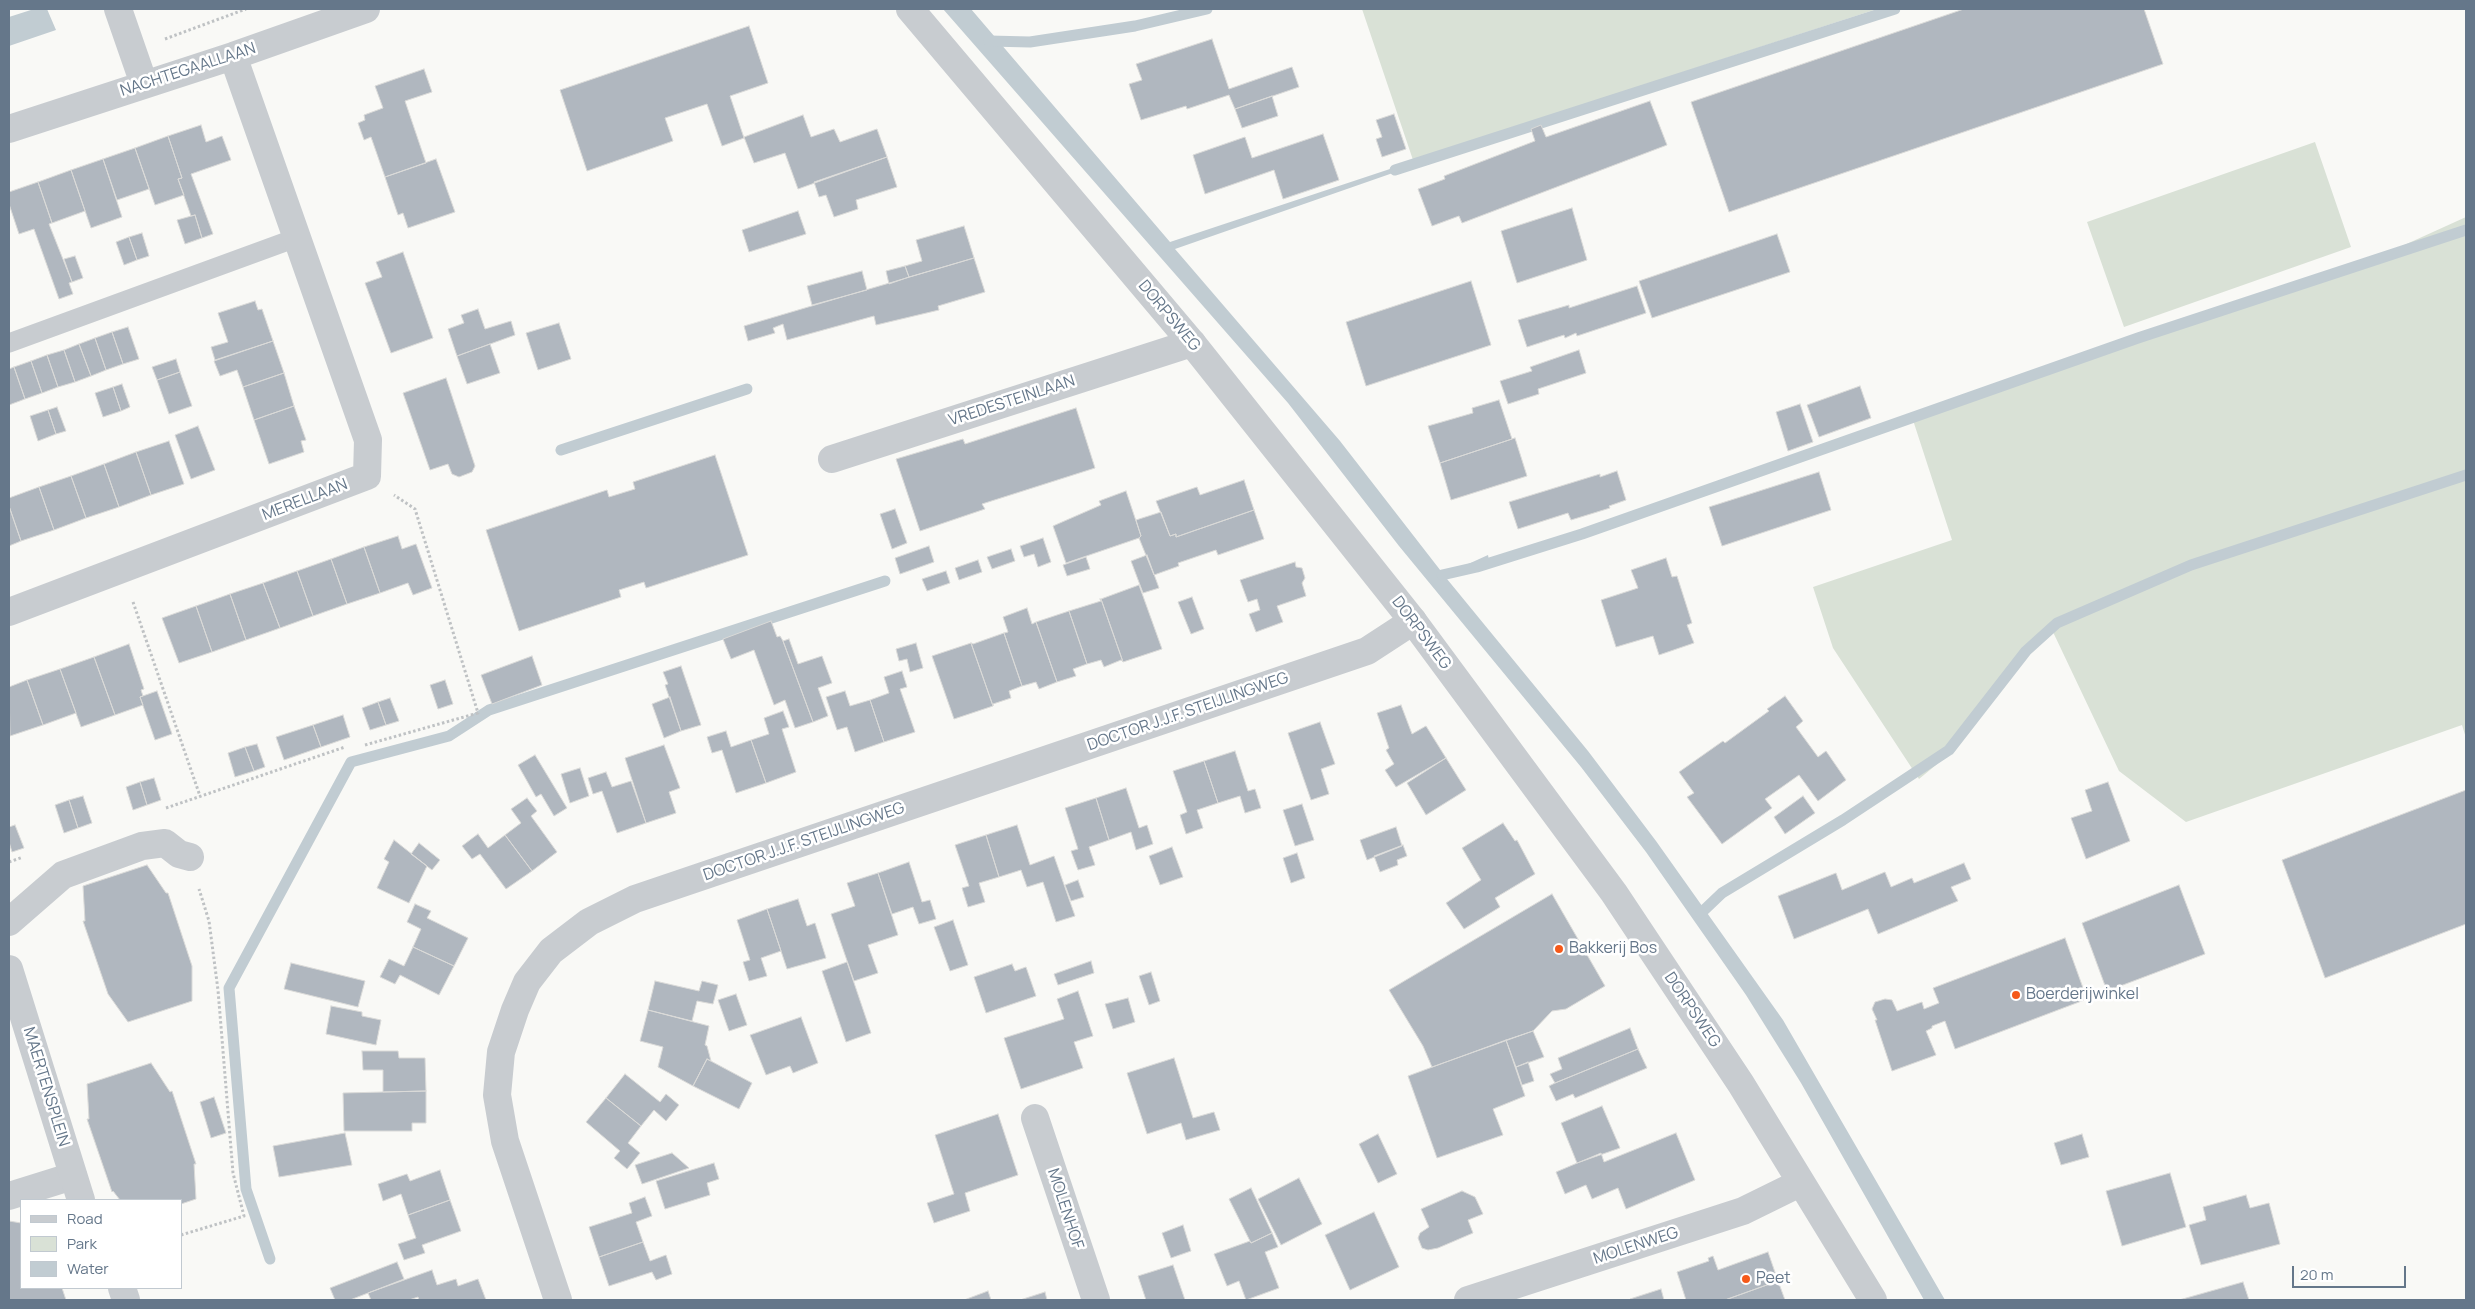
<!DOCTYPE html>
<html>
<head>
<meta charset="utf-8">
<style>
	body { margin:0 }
	#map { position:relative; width:2475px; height:1309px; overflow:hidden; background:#f9f9f6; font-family:Manrope,sans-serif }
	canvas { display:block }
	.frame { position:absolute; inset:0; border:10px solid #65778a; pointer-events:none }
	.legend { position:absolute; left:20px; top:1199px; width:162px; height:90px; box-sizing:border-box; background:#fff; border:1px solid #c1c9d0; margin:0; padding:6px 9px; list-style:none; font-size:15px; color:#65778a }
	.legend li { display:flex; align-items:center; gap:10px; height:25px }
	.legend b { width:25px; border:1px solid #c1c9d0 }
	.scale { position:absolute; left:2292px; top:1266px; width:114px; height:22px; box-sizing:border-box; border:2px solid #65778a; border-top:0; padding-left:6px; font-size:15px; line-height:18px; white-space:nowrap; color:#65778a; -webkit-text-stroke:4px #fff; paint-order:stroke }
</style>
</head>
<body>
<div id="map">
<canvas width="2475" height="1309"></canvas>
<div class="frame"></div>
<ul class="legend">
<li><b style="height:6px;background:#c8ccd0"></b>Road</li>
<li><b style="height:14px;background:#d9e1d6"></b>Park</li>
<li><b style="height:14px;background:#c1ccd2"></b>Water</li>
</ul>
<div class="scale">20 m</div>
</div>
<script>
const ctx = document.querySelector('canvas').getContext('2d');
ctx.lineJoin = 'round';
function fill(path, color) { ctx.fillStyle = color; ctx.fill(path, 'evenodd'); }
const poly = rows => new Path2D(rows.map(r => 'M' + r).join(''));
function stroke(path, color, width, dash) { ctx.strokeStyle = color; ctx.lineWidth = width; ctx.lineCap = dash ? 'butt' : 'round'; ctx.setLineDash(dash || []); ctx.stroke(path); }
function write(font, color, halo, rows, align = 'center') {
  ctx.font = font + ' Manrope,sans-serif'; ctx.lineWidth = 5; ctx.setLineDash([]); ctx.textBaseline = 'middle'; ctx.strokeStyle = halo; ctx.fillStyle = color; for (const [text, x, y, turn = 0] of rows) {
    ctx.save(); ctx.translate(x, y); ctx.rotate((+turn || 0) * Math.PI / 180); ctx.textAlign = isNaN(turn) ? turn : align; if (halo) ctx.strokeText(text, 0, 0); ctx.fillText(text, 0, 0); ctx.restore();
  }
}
const green = poly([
	[1362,9,1877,9,1413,160],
	[2315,142,2351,247,2124,327,2087,222],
	[2466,217,2466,738,2462,725,2186,822,2119,771,2053,632,1994,688,1936,765,1919,779,1833,648,1813,587,1952,540,1911,414,2358,266]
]);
const water = poly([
	[34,9,47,9,56,30,9,46,9,17],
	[943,9,971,9,1170,242,1408,163,1410,167,1175,249,1340,441,1444,575,1488,555,1489,560,1447,579,1588,751,1656,841,1783,1020,1945,1300,1924,1300,1801,1083,1746,995,1646,852,1581,767,1399,546,1288,403]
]);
const stream = poly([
	[989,41,1030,42,1135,26,1207,9],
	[1395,170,1895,9],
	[561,450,747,389],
	[1442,575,1477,567,1582,534,2138,338,2466,230],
	[1701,913,1722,893,1843,820,1949,750,2026,651,2057,623,2191,565,2466,475],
	[270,1259,246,1189,229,988,351,762,449,736,489,710,885,581]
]);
const building = poly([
	[1964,9,2144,9,2163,64,1729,212,1691,102,1964,9],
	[749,26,768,83,730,96,744,138,722,146,707,104,665,118,673,141,587,171,560,90,749,26],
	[1212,39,1229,89,1292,67,1299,87,1235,109,1229,95,1187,109,1186,106,1141,120,1129,84,1142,80,1136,64,1212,39],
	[424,69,432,92,405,101,426,163,385,177,371,137,364,140,358,123,365,120,364,115,383,108,375,86,424,69],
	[1272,96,1278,116,1242,128,1235,109,1272,96],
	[1650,101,1667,145,1462,223,1459,216,1432,226,1418,189,1445,179,1444,176,1535,141,1531,129,1541,125,1546,137,1650,101],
	[1394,114,1406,149,1382,157,1376,139,1382,137,1376,120,1394,114],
	[803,115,811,137,834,129,840,142,877,129,887,157,798,189,785,153,754,163,744,137,803,115],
	[201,125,206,142,222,136,231,160,191,174,213,234,202,238,195,215,191,216,178,179,182,178,168,136,201,125],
	[1323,134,1339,180,1283,199,1274,170,1205,194,1193,155,1245,137,1252,158,1323,134],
	[168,136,182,178,178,179,184,195,155,205,135,148,168,136],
	[135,148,149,189,117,200,103,159,135,148],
	[887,157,897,187,856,200,858,209,834,217,826,195,819,197,814,182,887,157],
	[103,159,122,217,91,228,71,170,103,159],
	[436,159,455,212,408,228,403,213,398,215,385,177,436,159],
	[71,170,85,211,52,223,38,182,71,170],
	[38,182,52,223,49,224,72,282,69,283,73,294,59,299,34,229,19,234,9,204,9,192,38,182],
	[1572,208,1587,260,1517,283,1501,231,1572,208],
	[798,211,806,234,749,252,742,230,798,211],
	[195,215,202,238,185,244,177,220,195,215],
	[964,226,974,258,909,277,905,266,922,261,916,240,964,226],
	[142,233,149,256,137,260,129,237,142,233],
	[1777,234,1790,272,1652,318,1639,281,1777,234],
	[129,237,137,260,124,265,116,242,129,237],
	[403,252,433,338,391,353,365,283,382,277,376,262,403,252],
	[75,256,83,278,72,282,64,259,75,256],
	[974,258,985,292,938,306,939,310,876,325,874,316,787,340,783,324,773,328,775,333,748,341,744,326,974,258],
	[905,266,909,277,889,284,886,271,905,266],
	[862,271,867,290,812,305,807,286,862,271],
	[1471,281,1491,345,1366,386,1346,322,1471,281],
	[1637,286,1646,313,1577,336,1576,333,1565,338,1564,335,1527,347,1518,320,1569,305,1569,308,1637,286],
	[255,301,258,310,262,309,273,341,215,360,211,347,228,342,218,313,255,301],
	[478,309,485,329,511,321,515,335,457,356,448,329,464,323,461,315,478,309],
	[559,323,571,359,538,370,526,333,559,323],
	[128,327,139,359,123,364,112,332,128,327],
	[112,332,123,364,106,370,95,338,112,332],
	[95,338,106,370,91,376,79,344,95,338],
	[273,341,284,373,243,387,237,370,220,376,214,361,273,341],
	[79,344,91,376,75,382,64,350,79,344],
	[490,344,500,373,467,384,457,356,490,344],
	[64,350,75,382,58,387,47,355,64,350],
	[1579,350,1586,373,1538,389,1539,394,1508,404,1500,381,1532,371,1530,367,1579,350],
	[47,355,58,387,42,393,31,361,47,355],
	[176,359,180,372,157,380,152,367,176,359],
	[31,361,42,393,25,399,14,367,31,361],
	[14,367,25,399,9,405,9,369,14,367],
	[180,372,192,406,169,414,157,380,180,372],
	[284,373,294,406,254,420,243,387,284,373],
	[446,378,475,466,472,472,459,477,452,474,448,464,430,470,403,393,446,378],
	[122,384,130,407,121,411,113,387,122,384],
	[1860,386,1871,418,1819,437,1807,405,1860,386],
	[113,387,121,411,103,417,95,393,113,387],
	[1499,400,1512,439,1440,463,1428,426,1473,413,1472,408,1499,400],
	[1800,404,1813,442,1788,451,1776,412,1800,404],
	[294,406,306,440,301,441,304,452,269,464,254,420,294,406],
	[57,407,66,431,56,434,48,410,57,407],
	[1076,408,1095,468,982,504,985,509,920,531,896,459,963,439,965,444,1076,408],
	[48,410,56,434,38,441,30,416,48,410],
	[198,426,215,470,191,479,175,435,198,426],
	[1515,438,1527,476,1451,500,1440,463,1515,438],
	[169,441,184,484,151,495,136,452,169,441],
	[136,452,151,495,119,507,104,464,136,452],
	[715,455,748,555,646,588,644,582,619,590,621,597,519,631,486,530,607,490,609,497,635,489,633,482,715,455],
	[104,464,119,507,86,518,71,476,104,464],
	[1617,471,1626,500,1609,506,1610,508,1571,520,1568,513,1518,529,1509,502,1600,474,1600,477,1617,471],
	[1819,472,1831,510,1722,546,1709,507,1819,472],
	[71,476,86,518,54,530,39,487,71,476],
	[1244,480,1254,510,1176,537,1176,534,1170,536,1156,501,1197,487,1200,495,1244,480],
	[39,487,54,530,21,541,9,506,9,498,39,487],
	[1126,491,1141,536,1139,538,1066,563,1053,526,1101,505,1099,501,1126,491],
	[9,506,21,541,9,546,9,506],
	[895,509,907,543,892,549,880,514,895,509],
	[1254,510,1264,539,1218,555,1216,550,1178,563,1179,566,1154,575,1139,538,1141,536,1136,520,1161,512,1170,536,1176,534,1176,537,1254,510],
	[398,536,402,549,416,544,432,588,413,595,408,583,380,593,364,547,398,536],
	[1043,538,1051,562,1038,567,1034,554,1024,557,1020,546,1043,538],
	[929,546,934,562,900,574,895,558,929,546],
	[364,547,380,593,347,604,331,559,364,547],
	[1011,549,1015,561,992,569,987,557,1011,549],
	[1147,555,1159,588,1143,593,1131,561,1147,555],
	[1086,557,1090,569,1067,576,1063,565,1086,557],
	[1666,558,1672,577,1677,576,1692,623,1687,625,1694,643,1659,655,1653,636,1616,647,1601,600,1638,588,1631,570,1666,558],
	[331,559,347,604,313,616,297,571,331,559],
	[978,560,982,572,959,580,955,568,978,560],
	[1295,562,1296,567,1302,568,1305,578,1302,583,1306,596,1277,606,1283,622,1256,632,1249,614,1260,610,1257,599,1248,602,1240,580,1295,562],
	[297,571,313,616,280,628,263,583,297,571],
	[946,571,950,583,927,591,922,579,946,571],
	[263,583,280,628,246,640,230,594,263,583],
	[1139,585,1162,649,1123,662,1101,599,1139,585],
	[230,594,246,640,212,652,196,606,230,594],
	[1192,597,1204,629,1191,634,1178,602,1192,597],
	[1100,599,1101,599,1123,662,1121,660,1104,667,1101,660,1087,664,1069,611,1101,601,1100,599],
	[196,606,212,652,179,663,162,618,196,606],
	[1027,608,1032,624,1036,622,1057,682,1039,689,1036,682,1022,686,1004,633,1008,632,1003,617,1027,608],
	[1069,611,1087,664,1073,669,1076,676,1057,682,1036,622,1069,611],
	[771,621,777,637,780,636,783,641,813,722,795,728,785,700,774,705,754,650,731,659,723,639,771,621],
	[1004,633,1022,686,1009,691,1011,698,993,704,993,706,971,643,973,644,1004,633],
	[789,639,798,664,822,656,832,683,818,688,828,716,813,722,783,641,789,639],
	[916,643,923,668,910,672,907,659,899,661,896,649,916,643],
	[971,643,993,706,954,719,932,656,971,643],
	[129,644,144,689,141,690,143,696,140,697,143,705,115,715,94,657,129,644],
	[532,656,542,685,492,704,481,675,532,656],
	[94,657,115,715,81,727,60,669,94,657],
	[681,666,701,725,681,731,665,685,668,684,663,672,681,666],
	[60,669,76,713,43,725,27,680,60,669],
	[902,671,907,687,900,689,915,732,884,742,870,700,889,693,884,677,902,671],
	[27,680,43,725,10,736,9,687,27,680],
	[445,680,453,704,438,709,430,685,445,680],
	[157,691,172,734,155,740,140,697,157,691],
	[845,691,850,706,870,700,884,742,855,752,847,727,837,730,826,697,845,691],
	[1785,696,1803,721,1796,727,1818,757,1826,751,1846,780,1818,801,1799,775,1765,799,1772,808,1722,844,1687,797,1694,793,1679,772,1723,741,1725,743,1769,711,1767,709,1785,696],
	[670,697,681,731,664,738,652,704,670,697],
	[390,698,399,721,386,725,378,702,390,698],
	[378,702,386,725,370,730,362,708,378,702],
	[1401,705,1412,734,1426,726,1446,758,1396,787,1385,770,1394,764,1386,750,1389,748,1377,713,1401,705],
	[783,711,789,727,782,729,796,772,766,783,751,740,769,734,764,718,783,711],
	[343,715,350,737,321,747,313,725,343,715],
	[1320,722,1335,764,1321,769,1329,794,1311,800,1288,733,1320,722],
	[313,725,321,747,284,760,276,737,313,725],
	[726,731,731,747,751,740,766,783,736,793,722,750,712,753,707,737,726,731],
	[257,744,265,767,254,771,245,747,257,744],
	[664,745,680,788,669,792,676,813,646,823,625,758,664,745],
	[245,747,254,771,235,777,228,753,245,747],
	[1235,751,1248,791,1255,789,1261,808,1245,813,1240,796,1218,803,1204,761,1235,751],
	[535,755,567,808,554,816,541,794,536,797,518,765,535,755],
	[1446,758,1466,790,1426,815,1407,783,1446,758],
	[1204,761,1218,803,1197,810,1203,828,1186,834,1180,815,1187,812,1173,771,1204,761],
	[580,768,589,796,570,803,561,774,580,768],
	[606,772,612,787,631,781,646,823,617,833,602,791,593,794,588,778,606,772],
	[154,778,161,800,147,805,140,782,154,778],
	[140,782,147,805,133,810,126,787,140,782],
	[2108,782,2130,841,2086,859,2071,818,2092,811,2085,790,2108,782],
	[1126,788,1139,828,1147,825,1153,844,1136,850,1131,832,1109,840,1096,798,1126,788],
	[2466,790,2466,924,2325,978,2282,860,2466,790],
	[83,796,92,823,78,828,69,800,83,796],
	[1803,796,1815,813,1785,834,1774,817,1803,796],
	[527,798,537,811,531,816,557,852,532,871,505,835,521,823,511,809,527,798],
	[1096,798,1109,840,1089,847,1095,865,1078,870,1071,851,1078,849,1065,808,1096,798],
	[69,800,78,828,64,833,55,805,69,800],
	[1302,804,1314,840,1295,846,1283,810,1302,804],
	[1503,823,1515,841,1517,840,1535,874,1495,898,1500,907,1464,929,1446,903,1481,880,1462,848,1503,823],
	[15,825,24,848,12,852,9,842,9,827,15,825],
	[1017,825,1030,865,1054,856,1075,916,1056,922,1043,882,1027,887,1021,870,999,877,986,835,1017,825],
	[1396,827,1402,846,1367,860,1360,840,1396,827],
	[478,834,488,848,505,835,532,871,506,889,480,854,472,859,462,846,478,834],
	[986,835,999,877,979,883,985,902,968,907,962,888,969,886,955,845,986,835],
	[394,840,427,866,409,903,377,888,389,862,384,859,394,840],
	[419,843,440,860,432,870,411,854,419,843],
	[1403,845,1407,856,1397,860,1398,865,1380,872,1374,856,1403,845],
	[1172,847,1183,877,1160,885,1149,856,1172,847],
	[1297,853,1305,878,1291,883,1283,858,1297,853],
	[909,862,922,902,930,900,936,919,919,924,913,907,892,914,878,873,909,862],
	[1964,863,1971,879,1951,887,1958,901,1878,934,1868,909,1794,939,1778,896,1836,873,1842,890,1885,872,1891,887,1912,878,1914,883,1964,863],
	[147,865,166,893,168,893,192,966,192,1001,128,1022,108,994,83,921,85,921,83,886,147,865],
	[878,873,898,935,868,945,878,973,854,981,831,914,855,906,847,883,878,873],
	[1078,880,1084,897,1071,901,1065,885,1078,880],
	[2179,885,2205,954,2107,991,2082,923,2179,885],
	[1552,894,1605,986,1566,1009,1552,1011,1533,1031,1432,1067,1423,1046,1389,990,1552,894],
	[798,899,807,926,815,923,826,958,787,969,767,909,798,899],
	[415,904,431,911,427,918,468,938,454,966,413,947,421,929,407,922,415,904],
	[767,909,781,951,761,958,767,976,749,981,743,962,750,960,737,920,767,909],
	[953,920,968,965,950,971,934,927,953,920],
	[2065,938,2087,999,1955,1049,1945,1021,1932,1026,1932,1028,1926,1031,1936,1055,1892,1071,1875,1020,1877,1020,1872,1009,1875,1002,1885,999,1892,1000,1897,1011,1922,1002,1924,1009,1939,1003,1933,988,2065,938],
	[413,947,454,966,439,995,400,975,395,984,380,977,389,959,404,966,413,947],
	[1091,961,1094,973,1058,985,1054,974,1091,961],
	[847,962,871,1033,846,1042,822,971,847,962],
	[291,963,365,981,358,1007,284,989,291,963],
	[1012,964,1015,971,1026,967,1036,996,986,1013,974,977,1012,964],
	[1151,972,1160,1001,1149,1005,1139,976,1151,972],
	[655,981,699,991,702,981,718,985,713,1004,697,1001,692,1021,648,1010,655,981],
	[1078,991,1093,1036,1074,1042,1083,1068,1021,1089,1004,1038,1064,1019,1057,999,1078,991],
	[736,994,747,1025,729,1031,718,1000,736,994],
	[1128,998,1135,1022,1113,1029,1105,1004,1128,998],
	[331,1006,362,1012,362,1016,381,1020,376,1045,326,1034,331,1006],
	[648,1010,709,1026,705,1045,707,1046,711,1061,707,1059,693,1086,658,1067,663,1047,640,1041,648,1010],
	[801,1017,818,1063,793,1073,790,1066,766,1075,750,1035,801,1017],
	[1630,1028,1638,1049,1555,1083,1550,1074,1562,1069,1558,1058,1630,1028],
	[1533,1031,1544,1057,1516,1067,1506,1040,1533,1031],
	[1506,1040,1525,1096,1493,1109,1503,1135,1437,1158,1408,1076,1506,1040],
	[1638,1049,1647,1068,1575,1098,1573,1094,1556,1101,1549,1086,1555,1083,1638,1049],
	[362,1051,398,1051,399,1058,425,1058,426,1091,383,1092,383,1070,363,1070,362,1051],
	[1174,1058,1193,1118,1214,1112,1220,1130,1186,1140,1181,1123,1147,1134,1127,1073,1174,1058],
	[707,1059,752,1083,739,1109,693,1086,707,1059],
	[1528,1062,1534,1081,1522,1085,1516,1067,1528,1062],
	[151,1063,170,1092,172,1091,196,1164,194,1164,196,1199,181,1204,181,1200,120,1200,113,1191,112,1192,87,1119,89,1119,87,1084,151,1063],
	[625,1074,660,1102,666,1094,679,1105,666,1121,654,1110,641,1126,606,1098,625,1074],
	[426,1091,426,1123,412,1123,412,1131,344,1131,343,1093,426,1091],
	[214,1097,226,1133,211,1138,200,1102,214,1097],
	[606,1098,641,1126,628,1143,640,1153,627,1169,614,1158,620,1151,586,1122,606,1098],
	[1602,1106,1620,1148,1577,1163,1561,1123,1602,1106],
	[998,1114,1018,1175,965,1193,970,1211,934,1223,927,1203,954,1194,935,1135,998,1114],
	[345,1133,352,1165,279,1177,273,1146,345,1133],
	[1676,1133,1695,1180,1626,1209,1618,1188,1592,1199,1586,1185,1565,1194,1556,1172,1601,1153,1604,1162,1676,1133],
	[1378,1134,1397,1174,1378,1183,1359,1144,1378,1134],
	[2082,1134,2089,1157,2061,1165,2054,1143,2082,1134],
	[672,1153,689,1168,642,1184,635,1165,672,1153],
	[714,1163,719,1179,707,1183,710,1195,665,1209,656,1181,714,1163],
	[440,1170,450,1200,408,1215,401,1194,383,1201,378,1184,407,1174,410,1181,440,1170],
	[2170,1173,2186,1227,2122,1246,2106,1191,2170,1173],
	[1299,1178,1322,1224,1281,1245,1258,1199,1299,1178],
	[1251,1188,1272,1233,1251,1243,1229,1199,1251,1188],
	[1462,1191,1475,1197,1483,1214,1468,1220,1473,1233,1438,1248,1428,1250,1422,1248,1418,1238,1420,1233,1429,1227,1421,1209,1462,1191],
	[2246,1195,2250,1208,2269,1203,2280,1244,2201,1265,2189,1225,2206,1220,2203,1207,2246,1195],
	[645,1197,652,1216,636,1222,643,1242,599,1257,589,1227,632,1213,629,1203,645,1197],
	[450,1200,461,1231,422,1245,425,1253,404,1260,398,1244,416,1238,408,1215,450,1200],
	[1374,1212,1399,1267,1350,1290,1325,1235,1374,1212],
	[9,1221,21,1223,21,1288,62,1288,66,1300,9,1300,9,1221],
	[1183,1225,1191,1251,1171,1258,1162,1233,1183,1225],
	[1272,1233,1278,1247,1265,1252,1279,1288,1246,1300,1239,1281,1227,1286,1214,1254,1250,1241,1251,1243,1272,1233],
	[643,1242,650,1261,666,1255,672,1274,656,1280,652,1272,609,1286,599,1257,643,1242],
	[1768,1252,1778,1281,1725,1300,1686,1300,1677,1272,1709,1261,1708,1258,1713,1256,1718,1270,1768,1252],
	[397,1262,404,1279,350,1300,335,1300,330,1288,397,1262],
	[1173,1265,1185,1300,1146,1300,1138,1276,1173,1265],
	[432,1270,437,1285,456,1279,458,1286,478,1279,486,1300,419,1300,418,1297,409,1300,371,1300,368,1293,432,1270],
	[1778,1281,1785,1300,1725,1300,1778,1281],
	[2243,1282,2249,1300,2179,1300,2243,1282],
	[1661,1289,1664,1300,1630,1300,1630,1299,1661,1289],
	[988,1291,991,1300,964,1300,988,1291],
	[1045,1292,1047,1300,1020,1300,1045,1292]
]);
const path = poly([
	[165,39,246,9],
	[133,602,200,796],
	[365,745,478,713,415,509,394,495],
	[166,808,345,747],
	[9,862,23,857],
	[181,1235,244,1216,233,1173,218,990,209,921,199,889]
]);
const service = poly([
	[9,343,296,238]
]);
const pedestrian = poly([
	[9,1196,73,1176]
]);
const minor = poly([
	[118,9,144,84],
	[9,129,233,56,366,9],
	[832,459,1192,343],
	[9,612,367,476,368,440,233,56],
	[9,922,63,875,142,846,165,843,179,854,190,857],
	[9,969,81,1200],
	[1035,1118,1096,1300],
	[122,1288,126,1300],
	[558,1300,505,1141,497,1095,501,1052,515,1010,527,982,551,951,589,922,635,899,1367,651,1413,621],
	[1468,1300,1743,1211,1800,1183]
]);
const tertiary = poly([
	[910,9,1192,343,1413,621,1614,893,1741,1084,1873,1300]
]);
const markers = [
	[1559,949,5,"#f5591a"],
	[2016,995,5,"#f5591a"],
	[1746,1279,5,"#f5591a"]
];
const streetNames = [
	["NACHTEGAALLAAN",188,70,-18],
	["DORPSWEG",1169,316,50],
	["VREDESTEINLAAN",1012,401,-18],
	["MERELLAAN",305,500,-21],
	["DORPSWEG",1421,633,53],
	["DOCTOR J.J.F. STEIJLINGWEG",1188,712,-19],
	["DOCTOR J.J.F. STEIJLINGWEG",804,842,-19],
	["DORPSWEG",1692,1010,56],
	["MAERTENSPLEIN",46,1087,73],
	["MOLENHOF",1065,1209,72],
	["MOLENWEG",1636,1246,-18]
];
const poiNames = [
	["Bakkerij Bos",1569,949],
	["Boerderijwinkel",2026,995],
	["Peet",1756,1279]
];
fill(green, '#d9e1d6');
fill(water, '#c1ccd2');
stroke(stream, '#c1ccd2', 11);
fill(building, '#b0b7bf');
stroke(building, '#dadad8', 1);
stroke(path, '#bfc2c4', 3, [2.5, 2.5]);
stroke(service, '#c8ccd0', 19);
stroke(pedestrian, '#c8ccd0', 28);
stroke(minor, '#c8ccd0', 28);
stroke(tertiary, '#c8ccd0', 28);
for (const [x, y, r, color] of markers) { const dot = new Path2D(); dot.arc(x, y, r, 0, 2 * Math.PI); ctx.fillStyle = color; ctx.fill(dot); stroke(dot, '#fff', 2); }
write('16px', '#65778a', '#fff', streetNames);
write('16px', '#65778a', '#fff', poiNames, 'left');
</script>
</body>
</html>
